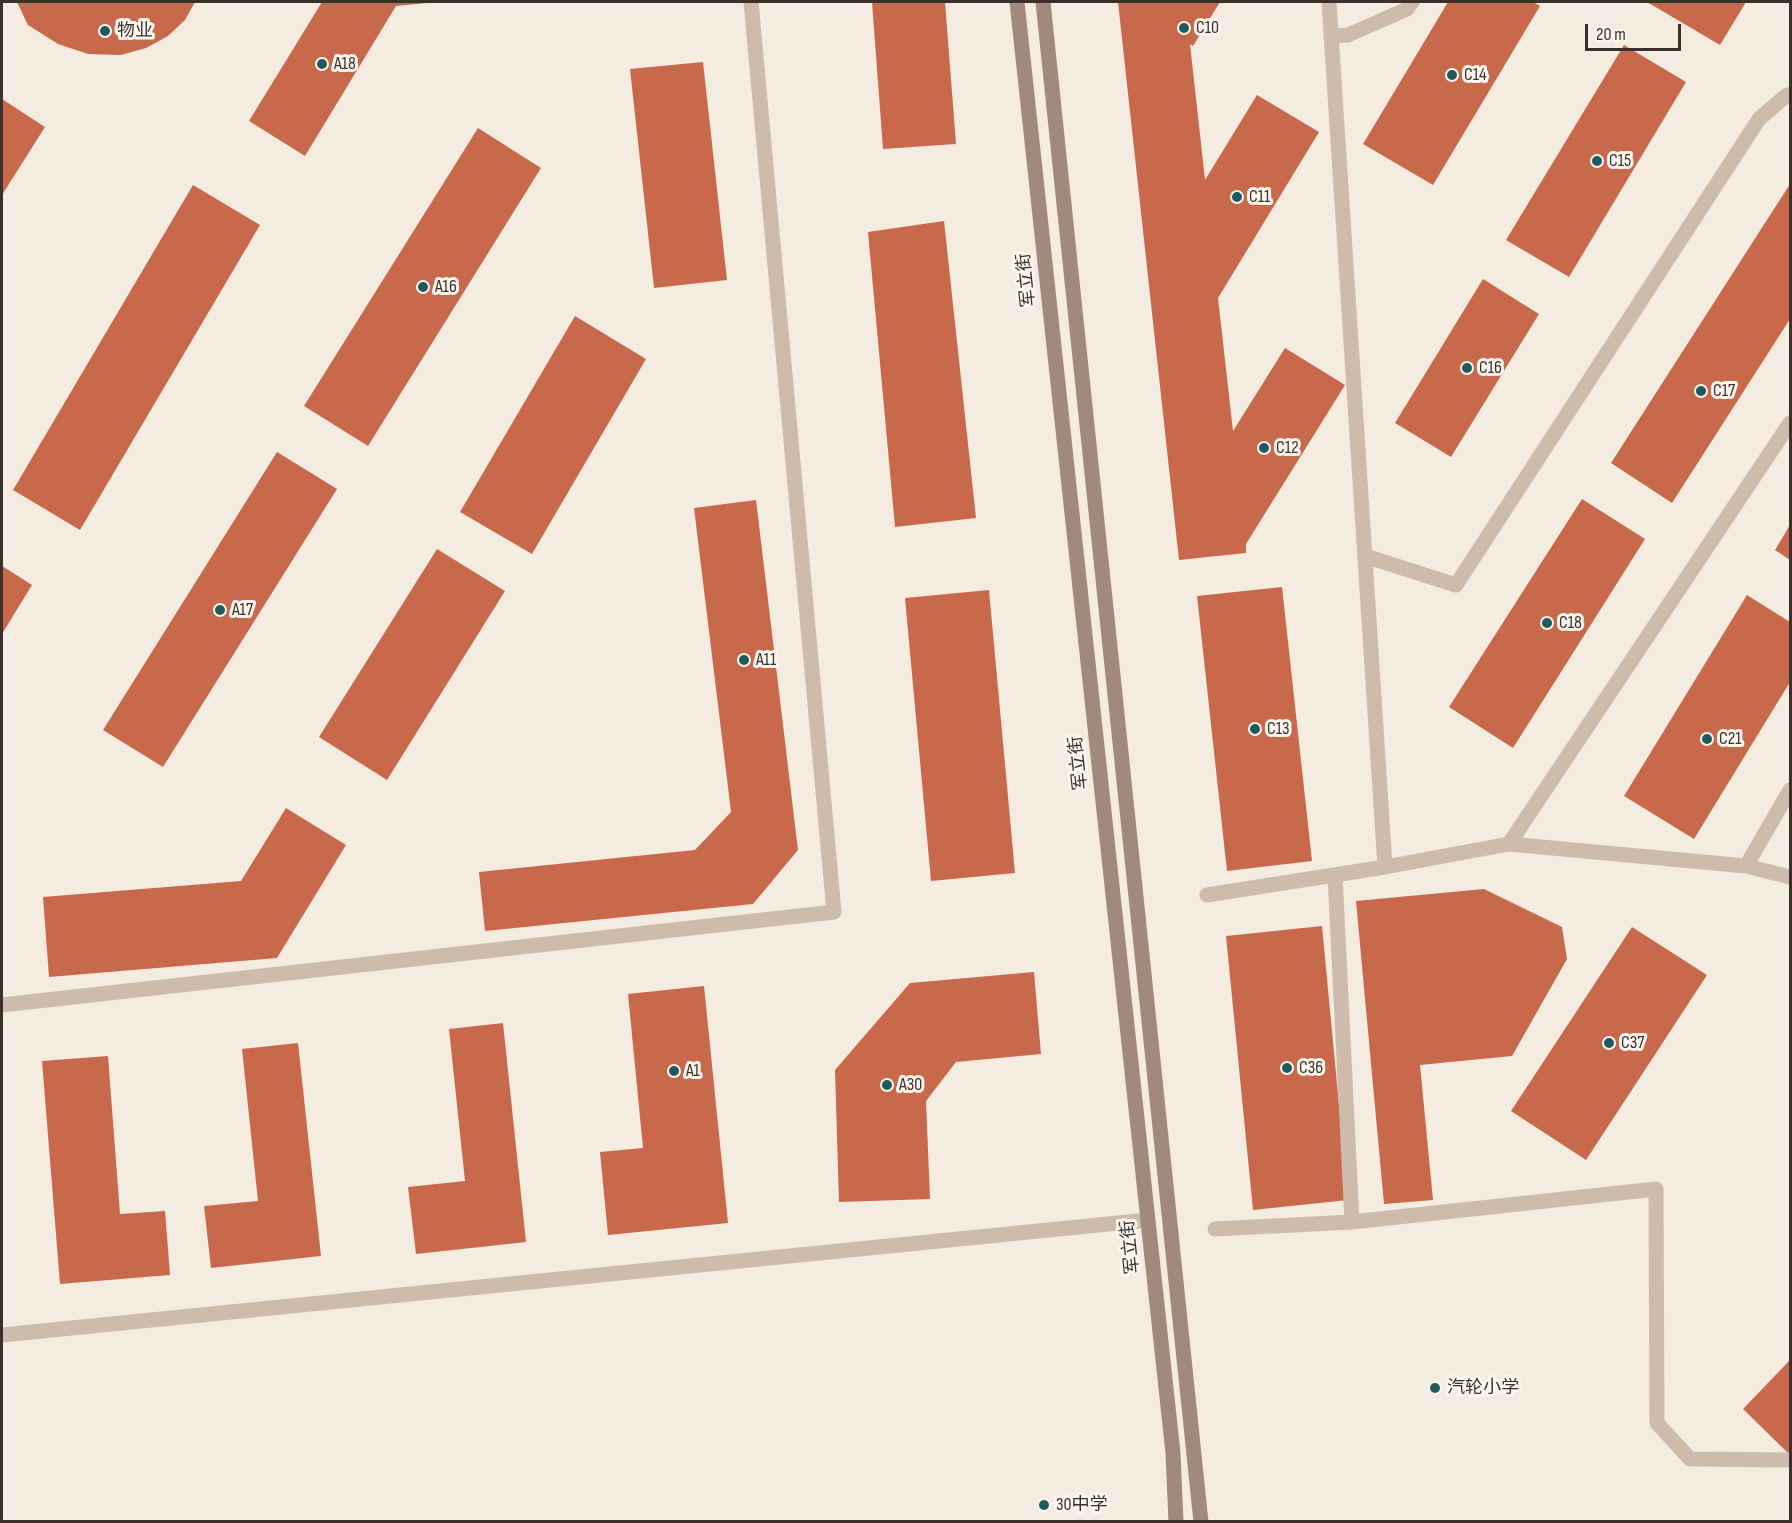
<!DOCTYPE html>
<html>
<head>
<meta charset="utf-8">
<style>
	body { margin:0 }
	#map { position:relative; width:1792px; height:1523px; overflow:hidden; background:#f4ebe1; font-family:"Sofia Sans Condensed",sans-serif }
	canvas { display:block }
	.frame { position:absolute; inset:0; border:3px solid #3b302b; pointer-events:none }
	.scale { position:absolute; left:1585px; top:24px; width:96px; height:27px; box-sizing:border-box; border:3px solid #3b302b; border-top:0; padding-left:8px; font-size:18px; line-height:21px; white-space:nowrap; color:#3b302b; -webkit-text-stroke:4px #fbf5ee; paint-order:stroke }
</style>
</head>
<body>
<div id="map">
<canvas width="1792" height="1523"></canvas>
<div class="frame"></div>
<div class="scale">20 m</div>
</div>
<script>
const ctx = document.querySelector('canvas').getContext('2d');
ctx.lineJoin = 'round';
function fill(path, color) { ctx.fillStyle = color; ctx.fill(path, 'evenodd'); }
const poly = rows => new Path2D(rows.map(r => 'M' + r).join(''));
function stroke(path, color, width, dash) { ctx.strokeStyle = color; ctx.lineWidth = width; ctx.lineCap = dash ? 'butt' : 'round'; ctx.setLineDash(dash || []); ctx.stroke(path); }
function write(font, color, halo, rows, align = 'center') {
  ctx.font = font + ' "Sofia Sans Condensed","Noto Sans SC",sans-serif'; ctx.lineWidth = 6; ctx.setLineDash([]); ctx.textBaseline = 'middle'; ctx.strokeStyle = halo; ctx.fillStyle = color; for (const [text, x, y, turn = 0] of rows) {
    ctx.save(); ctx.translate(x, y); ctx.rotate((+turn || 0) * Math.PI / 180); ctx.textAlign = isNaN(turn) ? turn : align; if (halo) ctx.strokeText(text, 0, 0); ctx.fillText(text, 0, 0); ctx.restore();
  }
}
const building = poly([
	[17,2,195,2,185,20,168,36,146,48,121,55,88,54,58,44,28,25],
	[322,2,427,3,396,6,305,156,249,121],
	[872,2,945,2,956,144,883,149],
	[1118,2,1220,2,1193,46,1190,44,1205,180,1257,95,1319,132,1218,298,1233,431,1285,348,1345,385,1246,544,1246,553,1179,560],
	[1448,2,1533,2,1540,6,1433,185,1363,144],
	[1647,2,1746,2,1720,45],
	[1624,45,1686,82,1569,277,1506,240],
	[703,62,727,280,654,288,630,69],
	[2,99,45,127,2,195],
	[478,128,541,168,368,446,304,406],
	[1790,184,1790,319,1672,503,1611,463],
	[193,185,260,225,80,530,13,490],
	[944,221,976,518,895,527,868,232],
	[1483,279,1539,314,1451,457,1395,423],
	[575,316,646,359,532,554,460,512],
	[277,452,337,489,163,767,103,730],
	[1582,499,1645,539,1513,748,1449,707],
	[756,500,798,850,753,904,485,931,479,872,695,850,731,812,694,508],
	[1790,525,1790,560,1775,550],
	[437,549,505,591,387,780,319,737],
	[2,566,32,585,2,634],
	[1282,587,1312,861,1227,871,1197,596],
	[989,590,1015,873,931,881,905,598],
	[1747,595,1790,622,1790,682,1694,839,1624,796],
	[286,808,346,845,277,958,49,977,43,897,241,881],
	[1484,889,1562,927,1567,959,1512,1056,1420,1065,1433,1200,1384,1204,1356,901],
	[1322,926,1348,1200,1253,1210,1226,936],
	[1632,927,1707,975,1586,1160,1511,1111],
	[1034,972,1041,1054,956,1062,926,1101,930,1199,839,1202,835,1070,910,983],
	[704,986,728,1223,608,1235,600,1152,643,1148,628,994],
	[503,1023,526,1242,416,1254,408,1187,465,1181,449,1029],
	[298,1043,321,1256,211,1268,204,1206,258,1201,242,1049],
	[108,1056,120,1214,165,1211,170,1275,60,1284,42,1061],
	[1790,1360,1790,1455,1743,1409]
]);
const street = poly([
	[1331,36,1348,35,1407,9,1412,2],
	[1365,556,1456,585,1759,119,1787,95],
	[1509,844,1746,866,1790,790],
	[1746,866,1790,877],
	[1385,867,1509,844,1790,423],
	[1335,875,1352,1222],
	[1207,895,1385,867,1329,2],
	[2,1005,834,912,751,2],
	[1215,1229,1352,1222,1656,1189,1657,1423,1690,1459,1790,1460],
	[2,1335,1148,1220]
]);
const secondary = poly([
	[1017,2,1173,1453,1176,1522],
	[1043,2,1201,1522]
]);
const markers = [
	[1184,28,6,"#1f5a5e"],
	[105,31,6,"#1f5a5e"],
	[322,64,6,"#1f5a5e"],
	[1452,75,6,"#1f5a5e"],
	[1597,161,6,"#1f5a5e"],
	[1237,197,6,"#1f5a5e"],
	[423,287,6,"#1f5a5e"],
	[1467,368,6,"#1f5a5e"],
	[1701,391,6,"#1f5a5e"],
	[1264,448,6,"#1f5a5e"],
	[220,610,6,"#1f5a5e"],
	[1547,623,6,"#1f5a5e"],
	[744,660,6,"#1f5a5e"],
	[1255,729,6,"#1f5a5e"],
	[1707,739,6,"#1f5a5e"],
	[1609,1043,6,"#1f5a5e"],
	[1287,1068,6,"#1f5a5e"],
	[674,1071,6,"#1f5a5e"],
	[887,1085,6,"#1f5a5e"],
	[1435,1388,6,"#1f5a5e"],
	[1044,1505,6,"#1f5a5e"]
];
const poiNames = [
	["C10",1196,28],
	["物业",117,31],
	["A18",334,64],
	["C14",1464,75],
	["C15",1609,161],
	["C11",1249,197],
	["A16",435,287],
	["C16",1479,368],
	["C17",1713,391],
	["C12",1276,448],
	["A17",232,610],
	["C18",1559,623],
	["A11",756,660],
	["C13",1267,729],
	["C21",1719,739],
	["C37",1621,1043],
	["C36",1299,1068],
	["A1",686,1071],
	["A30",899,1085],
	["汽轮小学",1447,1388],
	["30中学",1056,1505]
];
const streetNames = [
	["军立街",1027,280,-96],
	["军立街",1079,763,-96],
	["军立街",1131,1247,-96]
];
fill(building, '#c8694b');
stroke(street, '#cdbbac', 15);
stroke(secondary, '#a18a7d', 15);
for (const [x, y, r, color] of markers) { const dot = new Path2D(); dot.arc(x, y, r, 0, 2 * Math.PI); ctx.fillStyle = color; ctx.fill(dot); stroke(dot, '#fbf5ee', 2); }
write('18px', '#3b302b', '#fbf5ee', poiNames, 'left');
write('18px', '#3b302b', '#fbf5ee', streetNames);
</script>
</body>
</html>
